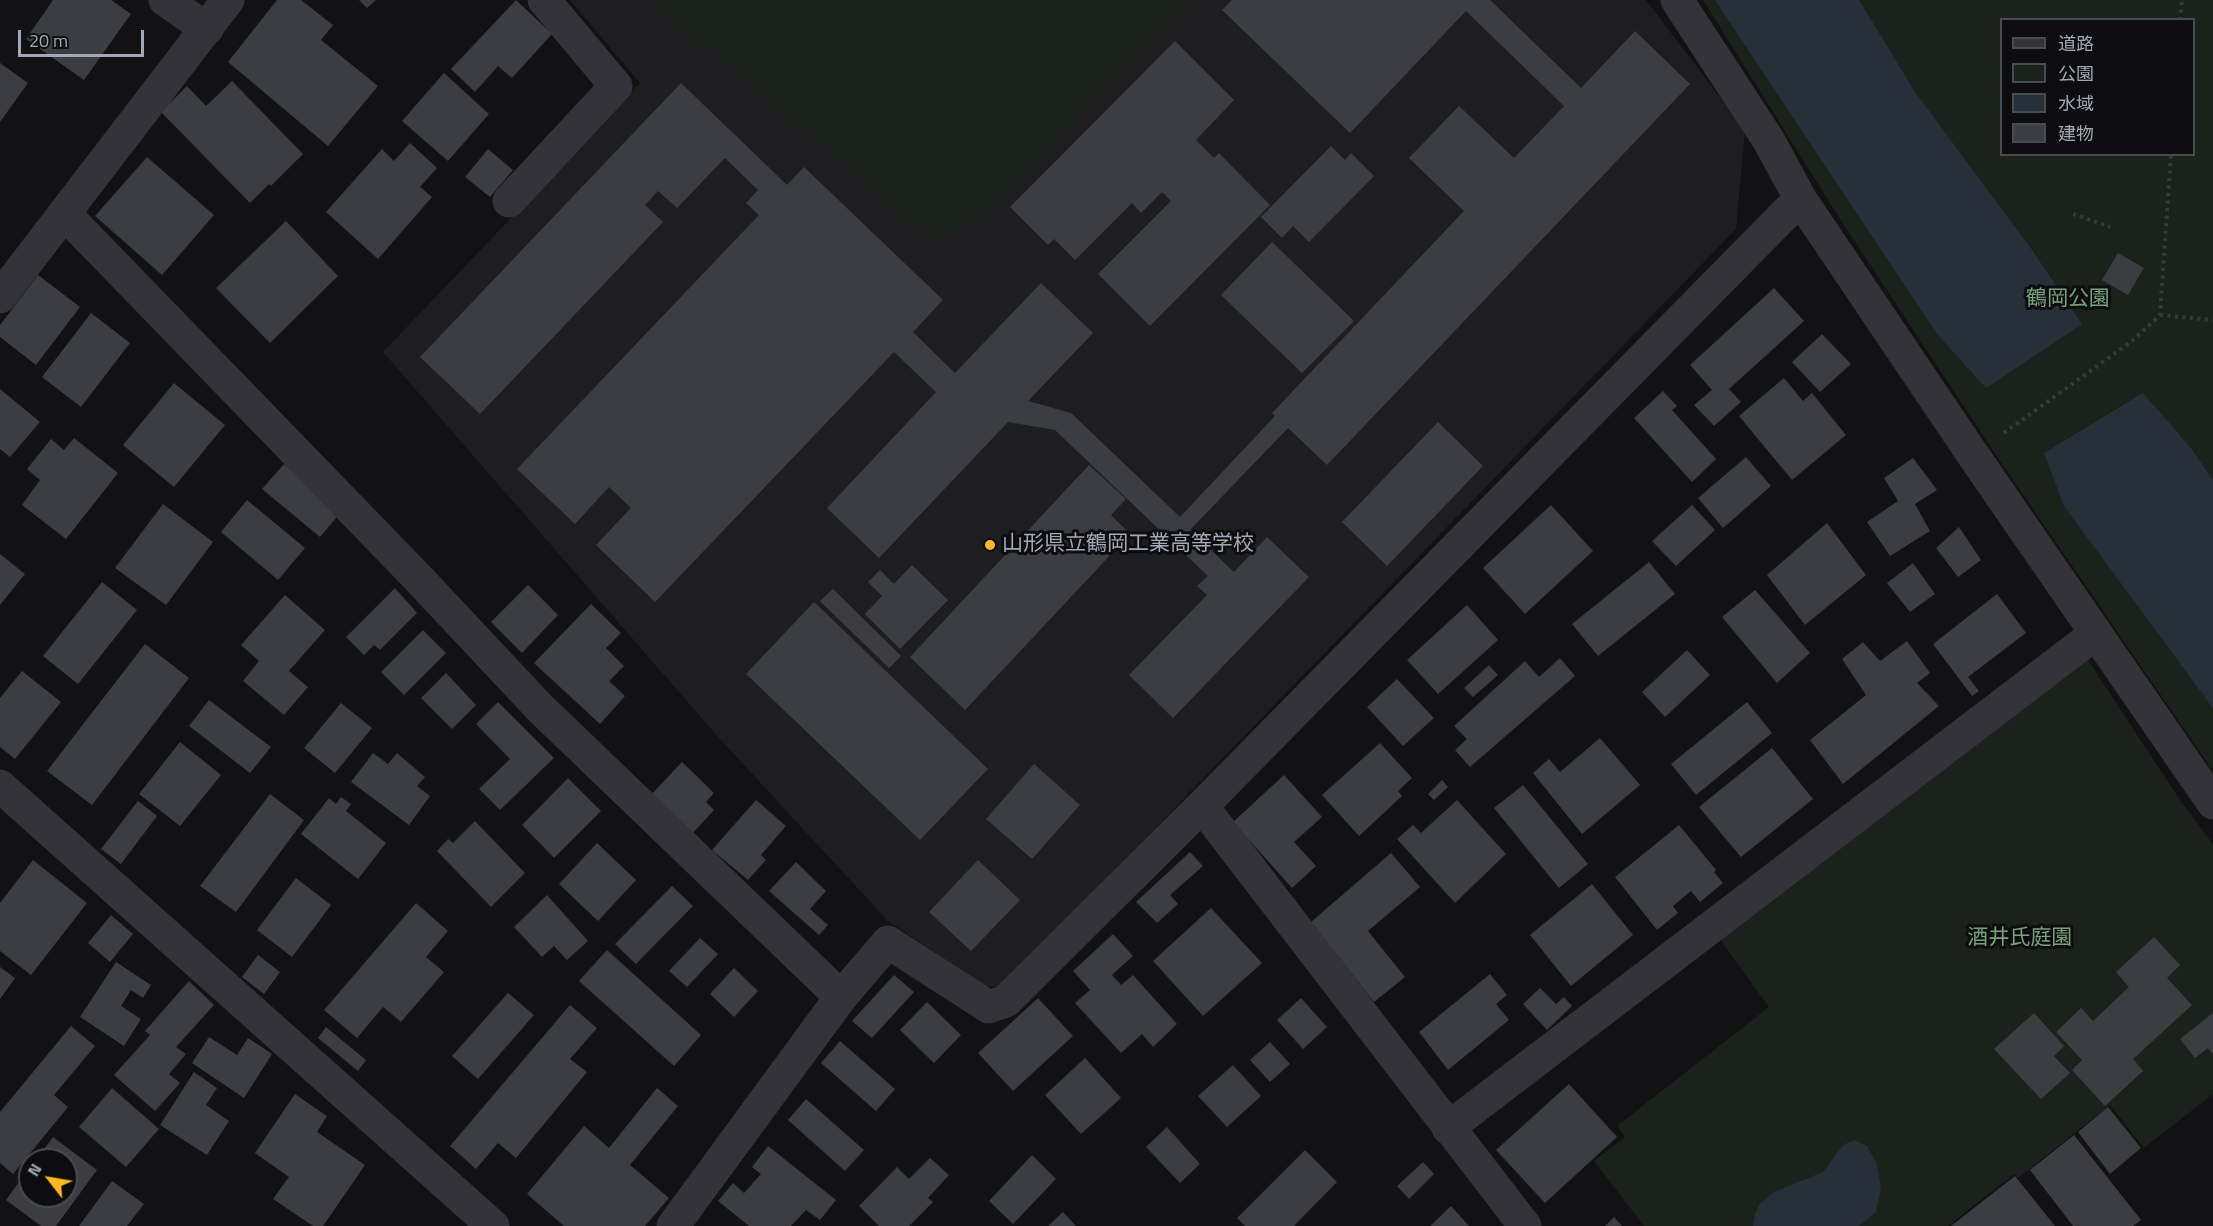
<!DOCTYPE html>
<html>
<head>
<meta charset="utf-8">
<style>
	body { margin:0 }
	#map { position:relative; width:2213px; height:1226px; overflow:hidden; background:#121214; font-family:"Titillium Web","Noto Sans JP",sans-serif }
	canvas { display:block }
	.legend { position:absolute; left:2000px; top:18px; width:195px; height:138px; box-sizing:border-box; background:#0d0d0f; border:2px solid #494b52; margin:0; padding:8px 10px; list-style:none; font-size:18px; color:#a2a8b6 }
	.legend li { display:flex; align-items:center; gap:12px; height:30px }
	.legend b { width:30px; border:2px solid #494b52 }
	.north { position:absolute; left:18px; top:1148px; width:60px; height:60px; box-sizing:border-box; background:#0d0d0f; border:2px solid #494b52; border-radius:50%; rotate:301deg; font-size:16px; font-weight:700; line-height:24px; text-align:center; color:#a2a8b6 }
	.north::after { content:''; display:block; margin:auto; width:21px; height:27px; background:#ffb81e; clip-path:polygon(50% 0,100% 100%,50% 72%,0 100%) }
	.scale { position:absolute; left:18px; top:30px; width:126px; height:27px; box-sizing:border-box; border:3px solid #a2a8b6; border-top:0; padding-left:8px; font-size:18px; line-height:21px; white-space:nowrap; color:#a2a8b6; -webkit-text-stroke:4px #0d0d0f; paint-order:stroke }
</style>
</head>
<body>
<div id="map">
<canvas width="2213" height="1226"></canvas>
<ul class="legend">
<li><b style="height:8px;background:#333339"></b>道路</li>
<li><b style="height:16px;background:#1a221b"></b>公園</li>
<li><b style="height:16px;background:#273038"></b>水域</li>
<li><b style="height:16px;background:#3c3d42"></b>建物</li>
</ul>
<div class="north">N</div>
<div class="scale">20 m</div>
</div>
<script>
const ctx = document.querySelector('canvas').getContext('2d');
ctx.lineJoin = 'round';
function fill(path, color) { ctx.fillStyle = color; ctx.fill(path, 'evenodd'); }
const poly = rows => new Path2D(rows.map(r => 'M' + r).join(''));
function stroke(path, color, width, dash) { ctx.strokeStyle = color; ctx.lineWidth = width; ctx.lineCap = dash ? 'butt' : 'round'; ctx.setLineDash(dash || []); ctx.stroke(path); }
function write(font, color, halo, rows, align = 'center') {
  ctx.font = font + ' "Titillium Web","Noto Sans JP",sans-serif'; ctx.lineWidth = 6; ctx.setLineDash([]); ctx.textBaseline = 'middle'; ctx.strokeStyle = halo; ctx.fillStyle = color; for (const [text, x, y, turn = 0] of rows) {
    ctx.save(); ctx.translate(x, y); ctx.rotate((+turn || 0) * Math.PI / 180); ctx.textAlign = isNaN(turn) ? turn : align; if (halo) ctx.strokeText(text, 0, 0); ctx.fillText(text, 0, 0); ctx.restore();
  }
}
const built = poly([
	[570,0,1646,0,1745,130,1736,229,1189,793,1007,986,986,987,887,920,719,738,383,352,640,83]
]);
const green = poly([
	[648,0,1198,0,988,213,933,241,708,48,657,10],
	[1703,0,2213,0,2213,771,1998,458,1838,216],
	[2002,20,2194,20,2194,154,2002,154],
	[2084,654,2182,803,2213,844,2213,1094,2144,1148,2110,1105,2018,1178,2014,1174,1948,1226,1644,1226,1594,1161,1625,1137,1617,1126,1769,1007,1716,934]
]);
const water = poly([
	[1715,0,1859,0,1915,92,2032,250,2082,324,1986,388,1937,334],
	[2143,393,2190,447,2213,480,2213,708,2064,506,2044,453],
	[1854,1140,1867,1146,1877,1164,1881,1188,1876,1212,1859,1226,1753,1226,1755,1214,1759,1205,1774,1192,1823,1172,1843,1145]
]);
const building = poly([
	[53,0,111,0,131,14,84,80,26,39],
	[277,0,301,0,333,25,321,40,378,86,328,146,228,62],
	[359,0,376,0,367,8],
	[516,0,552,34,512,78,498,66,475,92,451,69],
	[1232,0,1490,0,1581,88,1635,31,1690,84,1327,465,1288,428,1190,530,1234,572,1267,537,1309,577,1173,718,1129,675,1207,595,1197,586,1208,576,1055,430,1008,422,879,558,827,508,936,392,894,352,655,602,596,545,631,508,609,487,575,524,517,469,759,215,746,203,758,190,725,158,677,208,658,191,645,205,663,222,480,414,420,357,681,83,787,185,804,167,943,300,913,332,955,373,1041,283,1093,333,1028,401,1071,413,1180,517,1275,416,1272,413,1464,211,1409,158,1459,106,1514,158,1564,106,1466,11,1350,133,1222,10],
	[1175,41,1234,100,1196,140,1214,158,1219,153,1270,205,1150,326,1098,274,1171,201,1162,192,1141,213,1132,203,1075,260,1054,239,1048,245,1010,207],
	[0,63,28,83,0,122],
	[444,73,489,114,448,161,402,121],
	[232,81,303,154,271,186,269,184,250,203,161,112,187,86,206,106],
	[410,143,437,168,420,187,432,197,378,259,326,212,382,149,394,161],
	[1331,146,1345,160,1351,153,1374,176,1309,242,1293,226,1282,238,1261,217],
	[488,149,513,170,490,197,465,177],
	[147,157,214,215,162,275,95,216],
	[286,221,338,276,270,343,216,288],
	[1272,242,1354,321,1302,373,1221,295],
	[2118,253,2144,268,2128,295,2102,280],
	[38,275,80,307,36,365,0,337,0,325],
	[1774,288,1804,321,1729,389,1741,402,1714,426,1694,405,1712,390,1690,365],
	[91,313,130,343,81,407,42,377],
	[1822,334,1851,364,1820,392,1792,362],
	[1784,378,1803,401,1812,393,1846,435,1792,480,1739,416],
	[174,383,225,425,174,487,123,445],
	[0,389,40,422,10,457,0,449],
	[1663,391,1677,406,1672,410,1716,459,1692,482,1634,418],
	[1438,422,1483,466,1387,566,1342,522],
	[74,438,118,473,66,539,22,505,40,480,27,469,51,439,64,450],
	[1746,457,1771,486,1723,528,1698,498],
	[1913,458,1937,490,1915,504,1930,531,1890,556,1867,522,1898,501,1884,478],
	[284,464,341,512,320,537,262,489],
	[1089,465,1126,499,1111,515,1130,534,965,710,910,657],
	[247,500,305,548,278,580,221,532],
	[163,504,213,542,166,605,115,568],
	[1551,505,1593,551,1525,614,1483,568],
	[1692,505,1715,530,1676,566,1652,541],
	[1827,523,1866,575,1805,625,1767,575],
	[1959,527,1981,560,1958,577,1936,548],
	[0,554,25,574,0,605],
	[1649,562,1675,594,1598,656,1572,624],
	[1913,563,1935,594,1910,612,1887,583],
	[912,565,948,600,900,649,865,614,882,596,868,582,880,570,894,584],
	[102,582,137,610,78,684,43,656],
	[528,585,558,615,522,653,491,622],
	[395,588,417,613,380,650,374,645,364,655,346,637],
	[833,589,901,656,889,668,820,601],
	[1755,590,1810,653,1777,683,1722,617],
	[1997,594,2026,633,1968,677,1979,691,1972,696,1933,644],
	[285,595,325,630,289,671,308,687,284,715,243,681,259,661,241,645],
	[814,602,988,769,920,840,746,674],
	[591,604,621,633,606,648,624,666,609,681,625,696,600,724,534,663],
	[1467,605,1498,640,1438,694,1407,660],
	[423,630,446,653,404,695,381,672],
	[1907,641,1930,673,1917,683,1939,706,1843,784,1810,740,1866,695,1842,659,1863,642,1880,661],
	[145,644,189,678,92,805,47,771],
	[1687,650,1710,675,1665,717,1642,692],
	[1560,658,1575,676,1470,767,1455,750,1467,739,1454,726,1525,661,1539,677],
	[1489,665,1498,675,1473,697,1464,688],
	[22,671,61,702,15,759,0,747,0,698],
	[446,673,476,705,452,729,421,698],
	[1397,679,1434,718,1403,746,1367,707],
	[209,700,271,747,250,773,189,726],
	[498,702,554,758,500,810,479,789,510,759,476,724],
	[1747,702,1772,733,1696,795,1671,764],
	[341,703,372,728,335,773,304,748],
	[1600,738,1640,785,1582,834,1533,773,1549,759,1560,772],
	[180,742,221,775,180,826,139,794],
	[1380,743,1412,778,1398,791,1402,796,1359,836,1322,795],
	[1772,748,1813,799,1741,857,1699,807],
	[373,753,388,764,397,753,425,777,417,786,430,796,409,825,351,782],
	[682,762,714,793,706,802,714,810,691,835,649,797],
	[1034,764,1080,805,1032,859,986,819],
	[1284,775,1322,817,1294,842,1316,866,1292,888,1233,822],
	[568,778,601,811,554,858,522,825],
	[1442,780,1448,787,1434,800,1428,794],
	[1523,785,1588,864,1559,888,1494,808],
	[270,794,304,820,236,912,200,886],
	[341,797,351,804,346,811,386,843,358,879,301,834,329,798,336,804],
	[756,800,786,826,761,855,766,860,748,880,712,850],
	[1457,800,1506,854,1455,903,1397,839,1413,825,1421,833],
	[138,801,157,816,121,864,101,849],
	[475,821,525,873,491,907,437,851,448,839,453,843],
	[1679,825,1716,870,1714,872,1723,883,1700,902,1691,891,1673,906,1678,913,1657,930,1615,877],
	[597,843,636,880,598,921,559,884],
	[1190,852,1203,866,1170,895,1178,904,1157,923,1136,902],
	[1391,853,1420,887,1368,931,1405,977,1374,1002,1311,922],
	[33,860,87,903,31,975,0,951,0,903],
	[978,860,1020,900,971,951,929,912],
	[796,862,826,891,810,909,828,925,819,935,769,891],
	[296,878,331,905,292,957,257,930],
	[1592,884,1633,935,1571,986,1530,935],
	[672,886,693,906,636,964,615,944],
	[547,895,588,941,567,960,554,946,542,957,514,927],
	[416,903,448,931,426,957,444,972,401,1022,383,1007,357,1038,324,1010],
	[1211,908,1262,963,1203,1016,1153,961],
	[111,915,133,934,110,962,88,943],
	[1113,934,1133,956,1112,975,1121,985,1133,975,1177,1024,1153,1047,1142,1034,1121,1053,1075,1003,1090,990,1073,971],
	[2154,937,2180,965,2167,978,2192,1005,2133,1059,2143,1071,2105,1106,2072,1070,2082,1060,2056,1032,2081,1008,2093,1021,2129,987,2116,972],
	[700,938,718,954,687,987,669,971],
	[607,950,701,1035,674,1066,579,981],
	[258,955,280,972,264,994,242,977],
	[116,962,151,985,143,998,131,990,121,1006,141,1019,124,1046,80,1017],
	[0,967,15,978,0,999],
	[734,968,758,991,734,1017,710,994],
	[1490,974,1507,995,1496,1004,1509,1020,1448,1070,1419,1032],
	[894,975,914,992,872,1038,852,1021],
	[189,981,214,1005,176,1047,186,1054,169,1074,180,1083,155,1111,114,1075,150,1035,145,1031],
	[1540,988,1556,1004,1564,997,1572,1006,1547,1030,1523,1004],
	[508,993,534,1015,478,1079,452,1056],
	[1038,998,1073,1036,1013,1091,978,1053],
	[1301,998,1327,1027,1303,1049,1277,1020],
	[927,1002,961,1035,934,1063,900,1030],
	[570,1005,597,1028,570,1059,587,1072,516,1158,498,1143,476,1169,450,1146],
	[2034,1013,2064,1046,2054,1056,2070,1073,2041,1099,1994,1049],
	[2213,1013,2213,1055,2208,1048,2195,1058,2180,1039],
	[71,1026,95,1046,54,1095,68,1107,13,1174,0,1163,0,1112],
	[326,1027,366,1060,358,1071,318,1038],
	[209,1037,237,1055,248,1038,272,1054,244,1098,192,1063],
	[840,1041,895,1089,876,1111,821,1063],
	[1270,1042,1290,1064,1270,1082,1250,1060],
	[1085,1058,1121,1098,1081,1134,1045,1095],
	[1233,1065,1261,1096,1227,1127,1198,1096],
	[194,1072,217,1088,206,1105,229,1121,207,1155,160,1125],
	[1569,1084,1617,1137,1545,1203,1496,1150],
	[112,1088,159,1129,126,1167,79,1127],
	[657,1088,678,1106,630,1165,669,1198,645,1226,564,1226,527,1194,584,1126,609,1148],
	[295,1094,327,1116,317,1132,365,1165,323,1226,313,1226,273,1199,289,1177,255,1153],
	[806,1099,864,1150,845,1171,788,1120],
	[2108,1107,2141,1148,2110,1174,2078,1132],
	[1167,1127,1200,1164,1180,1183,1146,1147],
	[2074,1135,2141,1220,2133,1226,2073,1226,2030,1170],
	[53,1137,97,1170,56,1226,41,1226,6,1200,30,1167,30,1196,66,1196,66,1160,36,1160],
	[768,1146,836,1200,820,1220,806,1210,791,1226,749,1226,718,1201,733,1183,744,1193,761,1174,752,1167],
	[1305,1150,1337,1182,1294,1226,1245,1226,1237,1218],
	[1032,1155,1056,1179,1013,1224,989,1201],
	[930,1158,949,1175,928,1198,933,1202,909,1226,879,1226,859,1206,897,1167,909,1179],
	[1423,1162,1434,1174,1409,1199,1397,1186],
	[2015,1176,2055,1226,1951,1226],
	[112,1181,144,1204,127,1226,79,1226],
	[1451,1206,1469,1226,1430,1226],
	[1063,1212,1076,1226,1048,1226],
	[1614,1217,1622,1226,1605,1226]
]);
const path = poly([
	[2180,20,2182,0],
	[2073,214,2110,227],
	[2160,315,2213,320],
	[2004,433,2132,341,2160,315,2171,154]
]);
const street = poly([
	[165,0,207,29],
	[1677,0,1769,141,1801,200,1973,455,2213,803],
	[509,201,616,86,544,0],
	[65,214,418,578,540,708,841,997],
	[0,297,228,0],
	[0,786,493,1226],
	[1202,806,1525,1226],
	[1448,1128,2095,634],
	[673,1226,841,997,888,942,989,1007,1006,1001,1202,806,1785,214,1801,200]
]);
const markers = [
	[990,545,6,"#ffb81e"]
];
const parkNames = [
	["鶴岡公園",2068,300],
	["酒井氏庭園",2020,939]
];
const poiNames = [
	["山形県立鶴岡工業高等学校",1002,545]
];
fill(built, '#1e1e21');
fill(green, '#1a221b');
fill(water, '#273038');
fill(building, '#3c3d42');
stroke(path, '#383a40', 4, [3, 4.5]);
stroke(street, '#333339', 33);
for (const [x, y, r, color] of markers) { const dot = new Path2D(); dot.arc(x, y, r, 0, 2 * Math.PI); ctx.fillStyle = color; ctx.fill(dot); stroke(dot, '#0d0d0f', 2); }
write('21px', '#77a27b', '#0d0d0f', parkNames);
write('21px', '#a2a8b6', '#0d0d0f', poiNames, 'left');
</script>
</body>
</html>
